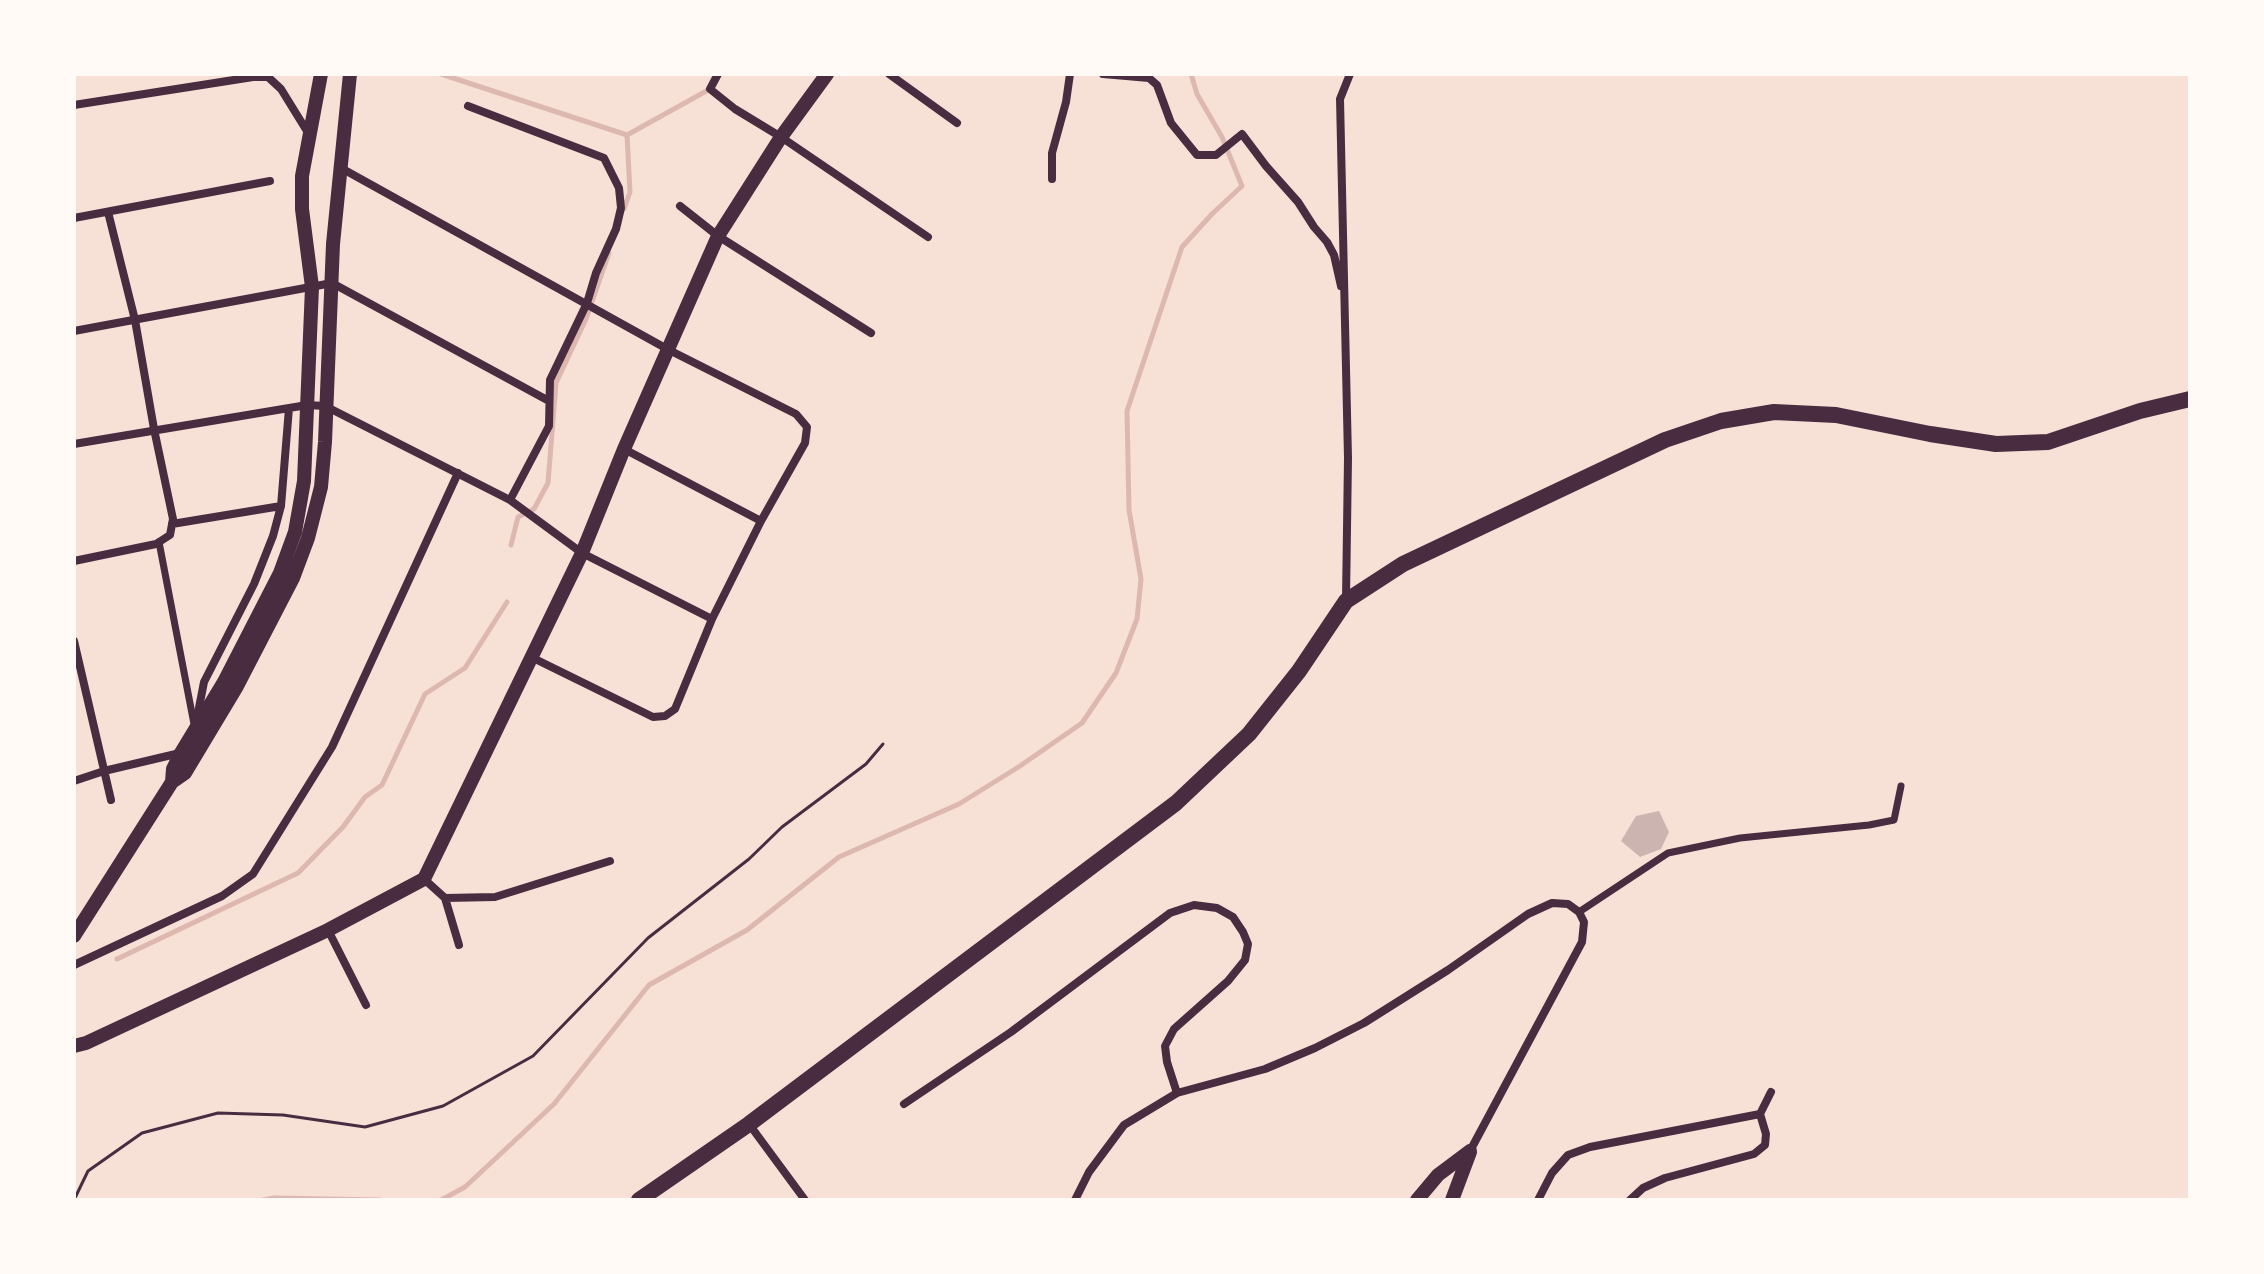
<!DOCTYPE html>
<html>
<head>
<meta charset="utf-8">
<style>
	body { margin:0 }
	#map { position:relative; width:2264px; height:1274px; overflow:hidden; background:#f7e1d7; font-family:Commissioner,sans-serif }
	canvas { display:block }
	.frame { position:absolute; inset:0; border:76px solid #fffaf5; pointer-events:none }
</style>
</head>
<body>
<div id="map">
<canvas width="2264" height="1274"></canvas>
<div class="frame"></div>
</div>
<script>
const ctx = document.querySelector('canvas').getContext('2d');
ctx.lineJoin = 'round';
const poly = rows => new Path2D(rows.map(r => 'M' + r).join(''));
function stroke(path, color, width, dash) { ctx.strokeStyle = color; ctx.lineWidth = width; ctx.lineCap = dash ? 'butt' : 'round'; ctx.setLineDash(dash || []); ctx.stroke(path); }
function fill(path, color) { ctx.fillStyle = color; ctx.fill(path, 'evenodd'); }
const stream = poly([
	[441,74,627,135,710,89],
	[624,209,630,192,627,135],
	[511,545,518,517,534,509,548,483,556,383,586,319,609,253],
	[117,959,298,873,343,827,365,797,382,785,425,694,465,668,507,602],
	[263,1200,275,1198,380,1200],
	[441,1200,465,1187,554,1104,649,985,747,930,839,857,959,804,1020,766,1082,723,1116,673,1137,619,1141,579,1129,510,1127,411,1182,247,1212,214,1242,186,1222,137,1197,94,1191,74]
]);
const building = poly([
	[1659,811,1669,832,1661,849,1640,857,1621,841,1636,816]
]);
const path = poly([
	[74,1200,88,1171,142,1133,218,1113,283,1115,365,1127,443,1106,533,1056,648,938,749,859,782,827,866,764,883,744]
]);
const pedestrian = poly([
	[159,542,194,724],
	[1579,912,1668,853,1740,838,1869,825,1894,820,1901,786]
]);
const minor = poly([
	[718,74,710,89,735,109,781,137,928,237],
	[889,74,957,123],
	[1103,74,1149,78,1157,85,1171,123,1197,155,1216,155,1242,134,1266,166,1298,202,1314,227,1327,242,1334,255,1341,286],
	[74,105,253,77,268,77,281,89,310,136],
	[468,106,604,158,619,188,621,208,616,229,596,273,587,303,550,380,549,426,510,500],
	[341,168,669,350,796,414,807,427,805,443,761,521,712,619,675,709,665,716,653,717,531,657],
	[1052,179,1052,153,1066,102,1070,74],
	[680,206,718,236,871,333],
	[74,218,270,181],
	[74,331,332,283,549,401],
	[74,444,307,405,325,406,510,500,582,553,712,619],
	[624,449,761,521],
	[172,524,281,506],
	[74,561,156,544,170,535,173,519,154,429,135,320,108,212],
	[1346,599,1348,458,1340,99,1350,74],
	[74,641,111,800],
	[197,718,204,682,254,584,273,536,281,506,289,408],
	[74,781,104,771,180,753],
	[424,879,445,898,495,897,610,861],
	[445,898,459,945],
	[328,930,366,1005],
	[74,965,222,896,253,874,332,747,458,473],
	[904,1104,1011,1032,1170,913,1194,905,1217,908,1233,917,1243,932,1248,944,1245,960,1228,981,1174,1029,1165,1046,1167,1062,1177,1093],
	[749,1124,805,1200],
	[1075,1200,1089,1172,1124,1125,1177,1093,1265,1069,1315,1048,1364,1023,1448,970,1528,914,1552,903,1568,904,1579,912,1584,922,1582,942,1470,1151],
	[1538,1200,1552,1173,1568,1155,1590,1147,1760,1114,1771,1092],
	[1630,1200,1643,1188,1665,1178,1754,1154,1765,1145,1766,1134,1760,1114]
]);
const tertiary = poly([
	[172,782,185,773,236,688,293,578,308,538,321,487,325,442,333,244,350,74],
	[74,936,172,782,173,769,181,753,224,682,280,573,295,532,304,481,312,287,302,209,302,176,321,74],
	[74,1046,86,1043,328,930,424,879,582,553,624,449,718,236,781,137,827,74],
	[1417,1200,1438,1175,1470,1151],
	[1452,1200,1470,1152]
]);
const secondary = poly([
	[639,1200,749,1124,1176,803,1249,734,1299,671,1346,601,1403,564,1665,440,1721,421,1774,412,1836,415,1930,434,1996,444,2048,442,2140,411,2190,399]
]);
stroke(stream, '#dcb8b0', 5);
fill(building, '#ccb4b1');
stroke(path, '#4a2c40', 3);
stroke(pedestrian, '#4a2c40', 7);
stroke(minor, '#4a2c40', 8);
stroke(tertiary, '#4a2c40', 14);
stroke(secondary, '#4a2c40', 16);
</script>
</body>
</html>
